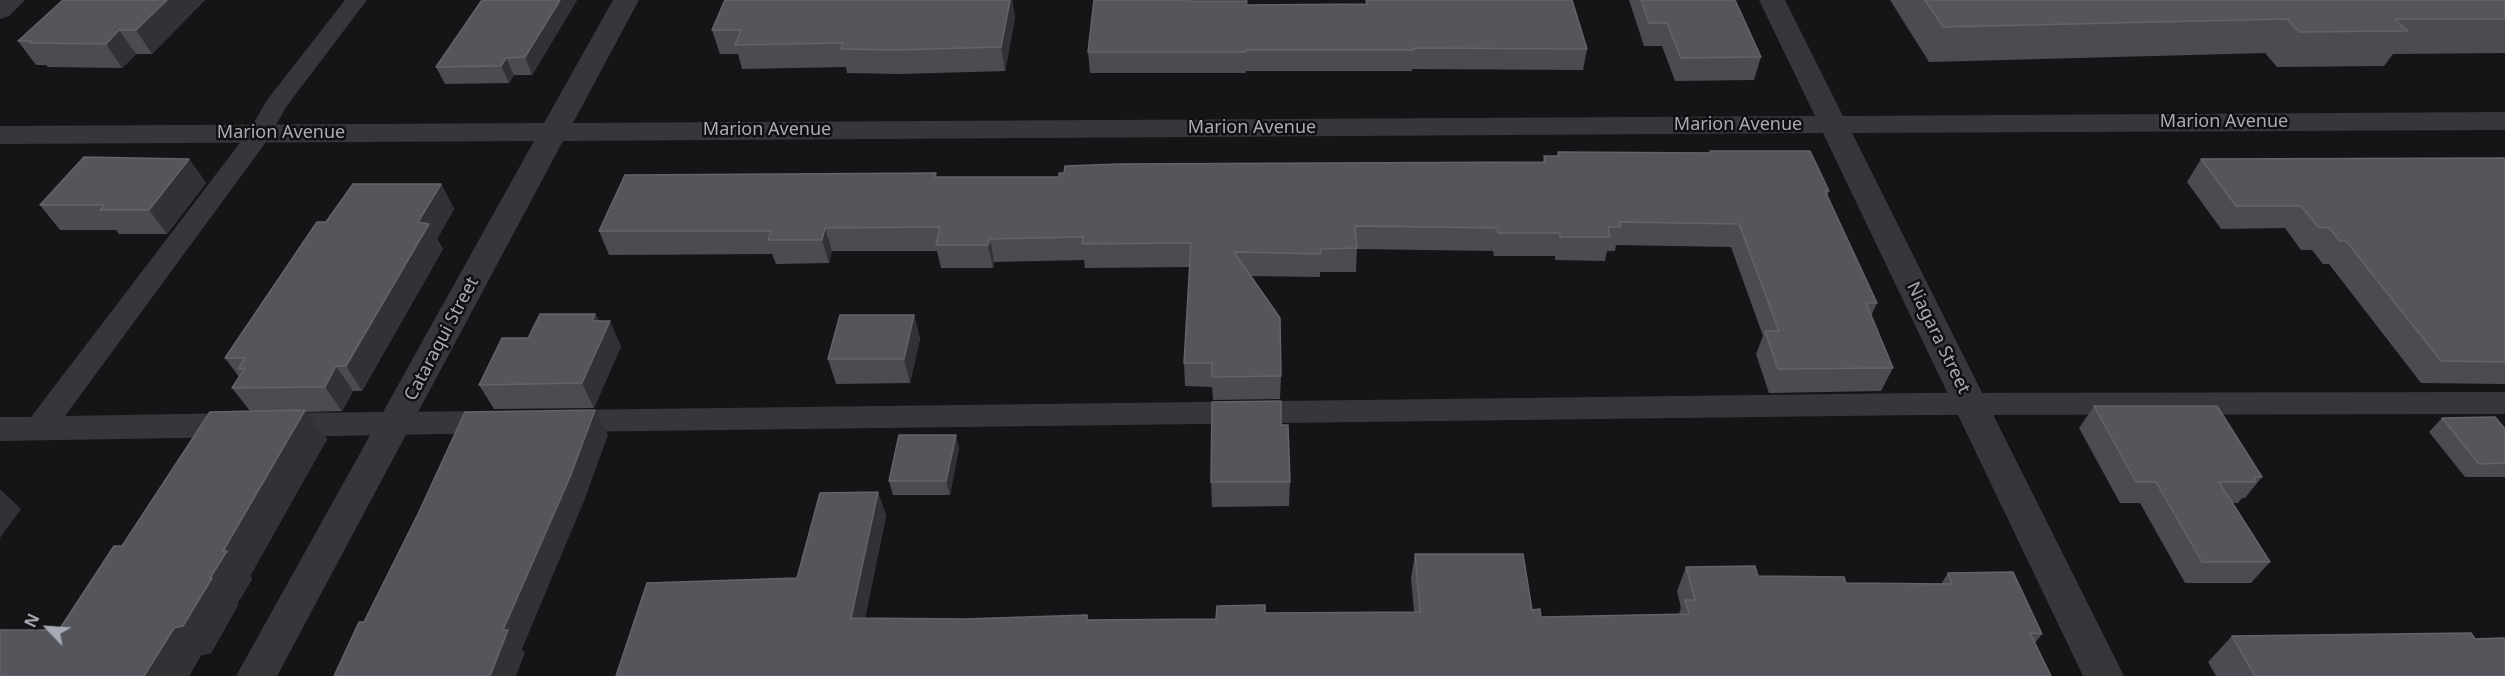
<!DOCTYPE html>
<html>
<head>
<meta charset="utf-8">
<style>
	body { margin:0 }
	#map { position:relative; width:2505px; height:676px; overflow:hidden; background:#151517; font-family:"Noto Sans",sans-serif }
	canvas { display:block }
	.north { position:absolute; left:18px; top:598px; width:60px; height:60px; -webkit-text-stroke:4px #101012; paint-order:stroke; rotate:295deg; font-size:16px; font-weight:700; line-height:24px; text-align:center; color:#a8abb6 }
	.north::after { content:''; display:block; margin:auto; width:21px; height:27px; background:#a8abb6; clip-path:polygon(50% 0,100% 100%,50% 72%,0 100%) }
</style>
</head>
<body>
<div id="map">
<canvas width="2505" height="676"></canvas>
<div class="north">N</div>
</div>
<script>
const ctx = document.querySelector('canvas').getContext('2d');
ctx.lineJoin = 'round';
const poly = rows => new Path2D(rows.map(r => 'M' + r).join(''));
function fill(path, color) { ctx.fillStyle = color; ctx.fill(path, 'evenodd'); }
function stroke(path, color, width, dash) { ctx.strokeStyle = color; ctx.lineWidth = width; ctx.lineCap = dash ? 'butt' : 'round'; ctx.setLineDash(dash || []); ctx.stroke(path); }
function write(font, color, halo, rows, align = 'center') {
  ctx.font = font + ' "Noto Sans",sans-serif'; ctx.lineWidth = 5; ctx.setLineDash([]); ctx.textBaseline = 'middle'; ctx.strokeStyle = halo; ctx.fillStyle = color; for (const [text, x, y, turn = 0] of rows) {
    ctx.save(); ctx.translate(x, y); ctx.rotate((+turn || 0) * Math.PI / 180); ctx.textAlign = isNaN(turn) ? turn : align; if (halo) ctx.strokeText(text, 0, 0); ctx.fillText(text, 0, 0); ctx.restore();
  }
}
const lane = poly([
	[345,0,367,0,286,107,269,138,65,416,238,413,249,417,253,425,249,433,238,437,0,441,0,417,31,417,249,131,267,100,345,0],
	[2505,392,2505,414,1918,415,563,432,552,429,548,421,552,413,563,410,1918,393,2505,392],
	[499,411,510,414,514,422,510,430,499,433,278,437,267,433,263,425,267,417,278,413,499,411]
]);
const street = poly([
	[0,0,25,0,9,16,0,19,0,0],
	[613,0,639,0,573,123,1815,116,1759,0,1785,0,1843,116,2505,112,2505,130,1852,133,2124,676,2083,676,1823,133,563,141,277,676,236,676,534,141,0,144,0,126,544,123,613,0]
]);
const wall = poly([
	[63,0,205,0,152,54,136,54,122,68,48,67,46,65,36,65,18,41],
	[482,0,577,0,532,75,514,75,509,83,445,84,436,67],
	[725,0,1012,0,1015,18,1005,71,900,74,847,73,846,67,742,69,738,54,720,54,712,30],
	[1366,0,1587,49,1583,70,1412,69,1412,71,1246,71,1246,73,1090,73,1088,52,1188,1,1246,5,1366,4],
	[1629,0,1735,0,1761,57,1754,80,1675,81,1662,46,1644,46],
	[1890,0,2505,0,2505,53,2393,54,2384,66,2277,67,2265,53,1929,62],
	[1710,151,1829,191,1827,196,1877,303,1871,316,1893,368,1881,391,1769,393,1756,354,1763,336,1731,247,1616,245,1615,251,1607,251,1605,261,1555,260,1555,256,1494,256,1493,251,1357,249,1356,272,1320,272,1320,277,1251,276,1281,376,1280,399,1213,400,1212,387,1185,386,1184,363,1190,267,1085,268,1084,260,994,262,993,268,941,268,937,251,832,251,829,263,776,264,772,254,609,255,599,231,937,177,1059,177,1543,162,1544,156,1557,156,1558,152,1710,153],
	[2505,158,2505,384,2421,383,2329,264,2323,264,2312,250,2301,250,2285,228,2221,229,2187,182,2201,159],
	[189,159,206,183,167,234,119,234,116,230,60,230,40,205],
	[441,184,454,209,437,239,443,249,362,391,353,391,342,411,306,412,327,439,250,576,252,579,237,604,238,605,211,653,201,655,189,676,0,676,59,630,122,546,250,411,232,388,239,377,225,358,326,222],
	[595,314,599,321,621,346,594,408,494,409,479,385,528,338],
	[914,315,920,339,910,383,836,384,828,359],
	[2094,406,2262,477,2245,498,2242,498,2238,503,2233,503,2270,562,2251,583,2185,583,2140,503,2120,503,2079,428],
	[2442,418,2505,429,2505,477,2465,477,2429,432],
	[1281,425,1290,482,1289,506,1212,507,1211,482],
	[959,448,950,495,893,495,889,481],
	[878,492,886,516,865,618,964,619,1087,615,1088,620,1216,619,1265,613,1414,612,1411,578,1415,554,1532,610,1541,617,1679,614,1681,608,1677,591,1686,567,1758,576,1846,583,1941,584,1948,573,2042,634,2035,643,616,676,797,578],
	[2232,636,2475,639,2505,676,2216,676,2208,662]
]);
const shadedWall = poly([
	[167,0,205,0,152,54,136,30],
	[560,0,577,0,532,75,525,57],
	[1010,0,1012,0,1015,18,1005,71,1001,47],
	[119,30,136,54,122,68,106,44],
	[506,58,514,75,509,83,501,66],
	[189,159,206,183,167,234,149,210],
	[441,184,454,209,437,239,443,249,362,391,346,366,418,222],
	[825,228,832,251,829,263,822,240],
	[990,239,994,262,993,268,988,245],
	[595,314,605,333,610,321,621,346,594,408,582,383,592,321],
	[914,315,920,339,910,383,904,359],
	[336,366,353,391,342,411,325,387],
	[305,410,327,439,250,576,252,579,237,604,238,605,211,653,201,655,189,676,144,676,174,628,210,578,223,551],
	[595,410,608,435,584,501,522,649,525,653,516,676,490,676,503,630],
	[956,435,959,448,950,495,946,481],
	[0,489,21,509,0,538],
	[878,492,886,516,860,642,851,618]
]);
const building = poly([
	[63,0,167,0,136,30,119,30,106,44,30,43,32,41,18,41,63,0],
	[482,0,560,0,525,57,506,58,501,66,436,67,482,0],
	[725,0,1010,0,1001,47,895,50,841,49,843,43,735,45,741,30,712,30,725,0],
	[1094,0,1188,0,1188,1,1247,1,1246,5,1367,4,1366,0,1572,0,1587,49,1413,48,1414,50,1246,50,1246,52,1088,52,1094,0],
	[1641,0,1735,0,1761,57,1681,58,1667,23,1649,23,1641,0],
	[1925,0,2505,0,2505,19,2395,19,2408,31,2299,32,2287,19,1943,27,1925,0],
	[1710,151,1810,151,1829,191,1825,191,1877,303,1866,303,1893,368,1778,369,1765,331,1779,331,1739,224,1619,222,1621,227,1608,227,1610,237,1560,237,1560,233,1498,233,1497,228,1355,226,1357,248,1321,249,1321,254,1234,252,1280,318,1281,376,1212,377,1212,363,1184,363,1191,243,1082,244,1083,237,990,239,988,245,936,245,940,227,825,228,822,240,768,240,771,231,599,231,625,175,936,173,935,177,1059,177,1059,173,1064,173,1065,166,1119,164,1545,162,1544,156,1559,156,1558,152,1711,153,1710,151],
	[84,157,189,159,149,210,100,210,104,205,40,205,84,157],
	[2505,158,2505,362,2441,361,2346,241,2340,241,2329,228,2318,227,2301,206,2236,206,2201,159,2505,158],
	[353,184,441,184,418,222,429,224,346,366,336,366,325,387,232,388,245,368,238,369,245,358,225,358,317,222,326,222,353,184],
	[540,314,595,314,592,321,610,321,582,383,479,385,502,338,528,338,540,314],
	[840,315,914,315,904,359,828,359,840,315],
	[1281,401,1281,425,1288,425,1290,482,1211,482,1212,402,1281,401],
	[2094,406,2217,406,2262,477,2254,477,2256,482,2219,482,2270,562,2202,562,2156,482,2136,482,2094,406],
	[305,410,223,551,227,551,210,578,212,578,183,626,174,628,144,676,0,676,0,630,59,630,114,546,122,546,210,412,305,410],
	[595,410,570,477,503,630,508,630,490,676,334,676,359,622,364,622,418,514,465,412,595,410],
	[2495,417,2505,429,2505,463,2479,464,2442,418,2495,417],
	[899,435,956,435,946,481,889,481,899,435],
	[878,492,851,618,964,619,1087,615,1087,620,1216,619,1217,606,1265,605,1265,613,1420,612,1415,554,1523,554,1532,610,1540,609,1541,617,1689,614,1685,600,1695,600,1686,567,1755,566,1758,576,1844,577,1846,583,1952,584,1948,573,2013,572,2042,634,2030,633,2051,676,616,676,647,583,797,578,820,493,878,492],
	[2471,633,2475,639,2505,638,2505,676,2255,676,2232,636,2471,633]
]);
const streetNames = [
	["Marion Avenue",2224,122],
	["Marion Avenue",1738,125],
	["Marion Avenue",1252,128],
	["Marion Avenue",767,130],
	["Marion Avenue",281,133],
	["Niagara Street",1938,338,64],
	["Cataraqui Street",442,339,-62]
];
fill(lane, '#36373b');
fill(street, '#36373b');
fill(wall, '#4b4c52');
fill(shadedWall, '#313236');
fill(building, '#55565c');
stroke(building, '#62646a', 1.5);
write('18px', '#a8abb6', '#101012', streetNames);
</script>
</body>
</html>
